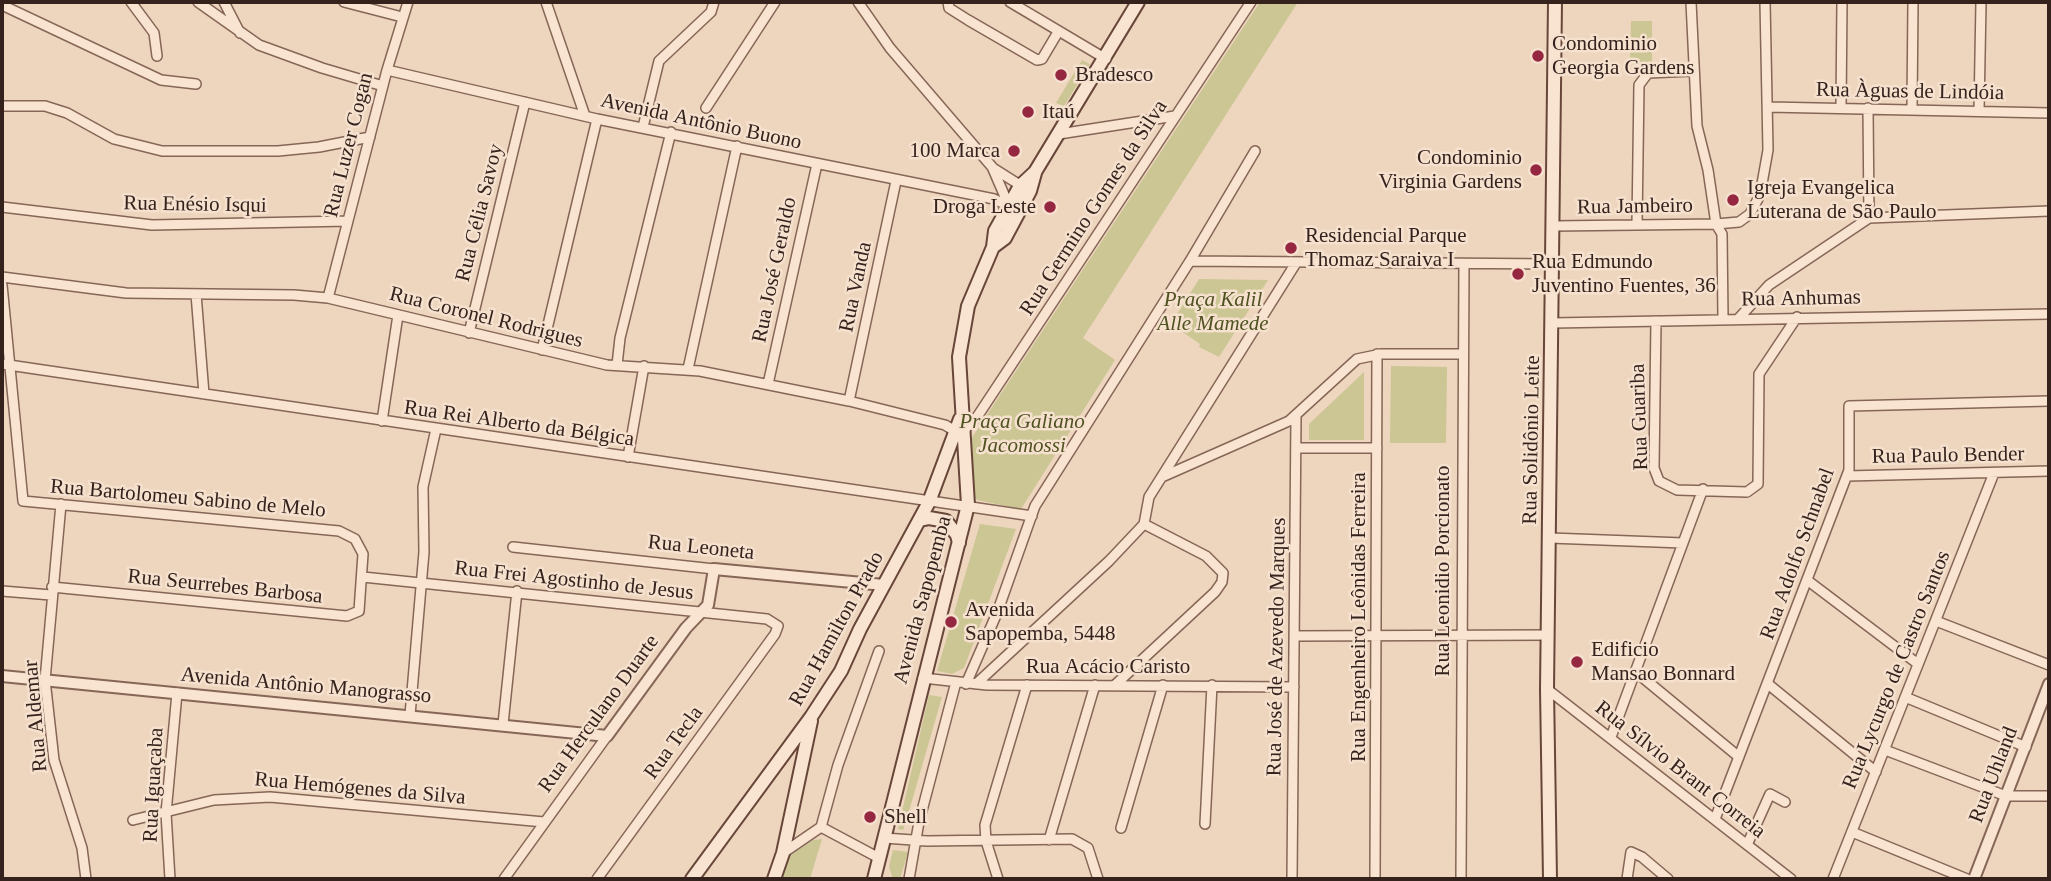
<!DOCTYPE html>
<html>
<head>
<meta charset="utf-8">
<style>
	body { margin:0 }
	#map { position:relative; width:2051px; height:881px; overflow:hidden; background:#eed5be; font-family:Georgia,serif }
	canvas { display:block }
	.frame { position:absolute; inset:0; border:4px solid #35221c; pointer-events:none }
</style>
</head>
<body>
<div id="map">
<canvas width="2051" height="881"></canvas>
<div class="frame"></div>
</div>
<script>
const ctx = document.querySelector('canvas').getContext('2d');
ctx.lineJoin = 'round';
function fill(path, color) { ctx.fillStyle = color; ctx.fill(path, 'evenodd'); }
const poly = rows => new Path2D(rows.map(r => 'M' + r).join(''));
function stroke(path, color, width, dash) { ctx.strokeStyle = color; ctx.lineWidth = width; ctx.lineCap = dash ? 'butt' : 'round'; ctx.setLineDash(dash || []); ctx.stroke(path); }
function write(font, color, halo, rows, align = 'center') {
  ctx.font = font + ' Georgia,serif'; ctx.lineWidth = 5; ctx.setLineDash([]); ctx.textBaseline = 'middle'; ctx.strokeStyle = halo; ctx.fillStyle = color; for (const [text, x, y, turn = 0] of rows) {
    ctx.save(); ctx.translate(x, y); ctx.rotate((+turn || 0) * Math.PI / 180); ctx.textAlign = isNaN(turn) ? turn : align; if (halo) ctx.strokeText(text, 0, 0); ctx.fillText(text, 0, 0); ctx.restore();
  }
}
const green = poly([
	[1260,2,1298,2,1083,338,1115,360,1021,509,977,500,972,494,969,442],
	[1631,21,1652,21,1652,63,1630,62],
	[1082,60,1090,64,1064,106,1056,103],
	[1199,279,1268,280,1219,357,1199,347,1200,344,1171,324],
	[1391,366,1447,367,1446,443,1390,443],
	[1364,372,1364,440,1309,440,1309,424],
	[980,524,1016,529,964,668,952,674,937,671],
	[929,695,942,697,905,825,903,830,898,829],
	[822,839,810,879,782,879,786,858,813,840],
	[893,850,908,852,900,879,893,879,889,867]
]);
const minor = poly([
	[131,2,154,33,157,56],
	[198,2,259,45,322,68,383,86],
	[224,2,240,33],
	[344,2,402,17],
	[546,2,585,116],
	[858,2,890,48,993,168,1023,187],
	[948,2,949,8,968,20,1037,60,1042,59,1058,32],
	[1010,2,1106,59],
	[1691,2,1697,126,1708,170,1716,224,1722,234,1723,318],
	[2,5,161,80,196,84],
	[387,70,597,119,994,199,1013,208],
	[2,106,45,106,67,113,114,139,162,151,278,151,319,147,370,137],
	[1769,107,2049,113],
	[706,108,775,2],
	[1841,108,1842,2],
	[1868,108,1869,218],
	[1912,108,1913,2],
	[1979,111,1981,2],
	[643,127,659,61,711,12,714,2],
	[1059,134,1175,116],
	[993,169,1009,206],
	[2,207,152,225,348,221],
	[1637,224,1639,85,1648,73,1692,71],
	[1554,226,1716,224,1739,222,1750,214,1760,195,1768,150,1765,2],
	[1190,261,1553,264],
	[2,277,126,293,294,295,328,298,607,365,700,371,849,401,945,425,957,432],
	[2,285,23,501,339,531,355,539,363,554,359,611,347,616,52,587],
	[196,294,204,394],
	[328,298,387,70,408,2],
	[1739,318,1769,285,1869,218,2049,211],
	[1656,321,1654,468,1659,481,1677,490,1747,492,1758,484,1759,374,1797,317],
	[1553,323,2049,314],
	[469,333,525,102],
	[542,350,597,119],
	[2,364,1032,516],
	[617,365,620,338,671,132],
	[688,369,737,146],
	[768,384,817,164],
	[849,401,896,181],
	[382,421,398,315],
	[963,431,977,417,1251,2],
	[1296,448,1377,448],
	[628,457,644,366],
	[1847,476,2049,471],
	[1162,477,1289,421,1357,359,1381,354,1463,354],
	[61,504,45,680,54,760,82,848,86,879],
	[1550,538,1683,543],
	[513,547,714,569],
	[363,577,767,619,778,626,775,634,597,879],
	[1807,580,1918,664],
	[2,591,51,595],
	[1936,621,2049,665],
	[1294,636,1548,635],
	[1636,672,1739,757],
	[923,678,987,685,1294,687],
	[966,684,997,613,1035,506,1190,261,1255,151],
	[976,684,1109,561,1144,524,1149,497,1296,263],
	[1768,684,1876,772],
	[1115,685,1215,592,1222,582,1223,573,1206,556,1144,524],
	[1547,689,1791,879],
	[1905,697,2026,747],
	[410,715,424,552,423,487,436,429],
	[503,724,517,591],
	[1611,737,1703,489],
	[1885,750,2006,796,2049,796],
	[1715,819,1849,470,1849,406,2049,401],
	[133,820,214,800,270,797,544,822],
	[1205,824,1212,685],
	[821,827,838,765,879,651],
	[821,827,879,858],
	[1121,828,1163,685],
	[1852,832,1967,879],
	[884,838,927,841,1072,839,1088,848,1098,879],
	[1049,840,1095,685],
	[1747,845,1770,794,1785,802],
	[783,853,821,827],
	[170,879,166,813,177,693],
	[504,879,607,736],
	[909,879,919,822,956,682],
	[998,879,986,841,985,825,1027,685],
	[1292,879,1296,416],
	[1375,879,1377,354],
	[1461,879,1464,264],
	[1627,879,1631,852,1642,857,1668,879],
	[1833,879,1994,473]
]);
const tertiary = poly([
	[2,676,607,736,686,628,708,605,714,569,884,585],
	[1974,879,2049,684]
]);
const secondary = poly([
	[993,247,1005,238,1030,191,1035,173],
	[920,520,929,518,946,521,957,535,959,543],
	[692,879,811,717,841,671,860,629,929,502,960,419],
	[774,879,783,853,811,721],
	[874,879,968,505,959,357,968,306,993,247,995,231,1020,186,1035,172,1138,2],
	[1550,879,1547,689,1555,2]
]);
const markers = [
	[1538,56,7,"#952740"],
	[1061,75,7,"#952740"],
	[1028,112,7,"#952740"],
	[1014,151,7,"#952740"],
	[1536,170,7,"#952740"],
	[1733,200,7,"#952740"],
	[1050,207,7,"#952740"],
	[1291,248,7,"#952740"],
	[1518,274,7,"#952740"],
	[951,622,7,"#952740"],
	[1577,662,7,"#952740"],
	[870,817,7,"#952740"]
];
const poiNames = [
	["Condominio",1552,44],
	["Georgia Gardens",1552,68],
	["Bradesco",1075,75],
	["Itaú",1042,112],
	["100 Marca",1000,151,"right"],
	["Condominio",1522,158,"right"],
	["Virginia Gardens",1522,182,"right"],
	["Igreja Evangelica",1747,188],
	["Luterana de São Paulo",1747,212],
	["Droga Leste",1036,207,"right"],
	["Residencial Parque",1305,236],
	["Thomaz Saraiva I",1305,260],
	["Rua Edmundo",1532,262],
	["Juventino Fuentes, 36",1532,286],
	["Avenida",965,610],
	["Sapopemba, 5448",965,634],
	["Edificio",1591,650],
	["Mansao Bonnard",1591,674],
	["Shell",884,817]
];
const streetNames = [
	["Rua Àguas de Lindóia",1910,92,1],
	["Avenida Antônio Buono",701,122,12],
	["Rua Luzer Cogan",349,145,-76],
	["Rua Enésio Isqui",195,205,1],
	["Rua Jambeiro",1635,207,-1],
	["Rua Germino Gomes da Silva",1094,208,-57],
	["Rua Célia Savoy",480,213,-76],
	["Rua José Geraldo",775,270,-78],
	["Rua Vanda",856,287,-78],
	["Rua Anhumas",1801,299,-1],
	["Rua Coronel Rodrigues",486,318,14],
	["Rua Guariba",1640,417,-92],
	["Rua Rei Alberto da Bélgica",519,424,8],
	["Rua Solidônio Leite",1532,440,-89],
	["Rua Paulo Bender",1948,456,-1],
	["Rua Bartolomeu Sabino de Melo",188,499,5],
	["Rua Leoneta",701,548,6],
	["Rua Adolfo Schnabel",1798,554,-70],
	["Rua Leonidio Porcionato",1443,571,-90],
	["Rua Frei Agostinho de Jesus",574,581,6],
	["Rua Seurrebes Barbosa",225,587,6],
	["Avenida Sapopemba",923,600,-75],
	["Rua Engenheiro Leônidas Ferreira",1359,617,-90],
	["Rua Hamilton Prado",837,629,-61],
	["Rua José de Azevedo Marques",1277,647,-89],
	["Rua Acácio Caristo",1108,667],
	["Rua Lycurgo de Castro Santos",1897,670,-68],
	["Avenida Antônio Manograsso",306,686,5],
	["Rua Herculano Duarte",599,714,-54],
	["Rua Aldemar",36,716,-95],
	["Rua Tecla",674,743,-54],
	["Rua Sílvio Brant Correia",1680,770,38],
	["Rua Uhland",1994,775,-69],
	["Rua Iguaçaba",154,785,-87],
	["Rua Hemógenes da Silva",360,789,5]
];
const parkNames = [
	["Praça Kalil",1213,300],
	["Alle Mamede",1213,324],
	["Praça Galiano",1022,422],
	["Jacomossi",1022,446]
];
fill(green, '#cbc693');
stroke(minor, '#866657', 12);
stroke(tertiary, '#866657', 14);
stroke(secondary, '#68473a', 16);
stroke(minor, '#f9e4d1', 9);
stroke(tertiary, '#f9e4d1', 10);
stroke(secondary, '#f9e4d1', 12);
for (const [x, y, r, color] of markers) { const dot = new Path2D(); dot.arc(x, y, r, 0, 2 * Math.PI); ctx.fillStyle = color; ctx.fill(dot); stroke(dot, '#f5e1ce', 2.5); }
write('21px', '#35221c', '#f5e1ce', poiNames, 'left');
write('21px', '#35221c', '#f5e1ce', streetNames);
write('italic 21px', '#505222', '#f5e1ce', parkNames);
</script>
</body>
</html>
